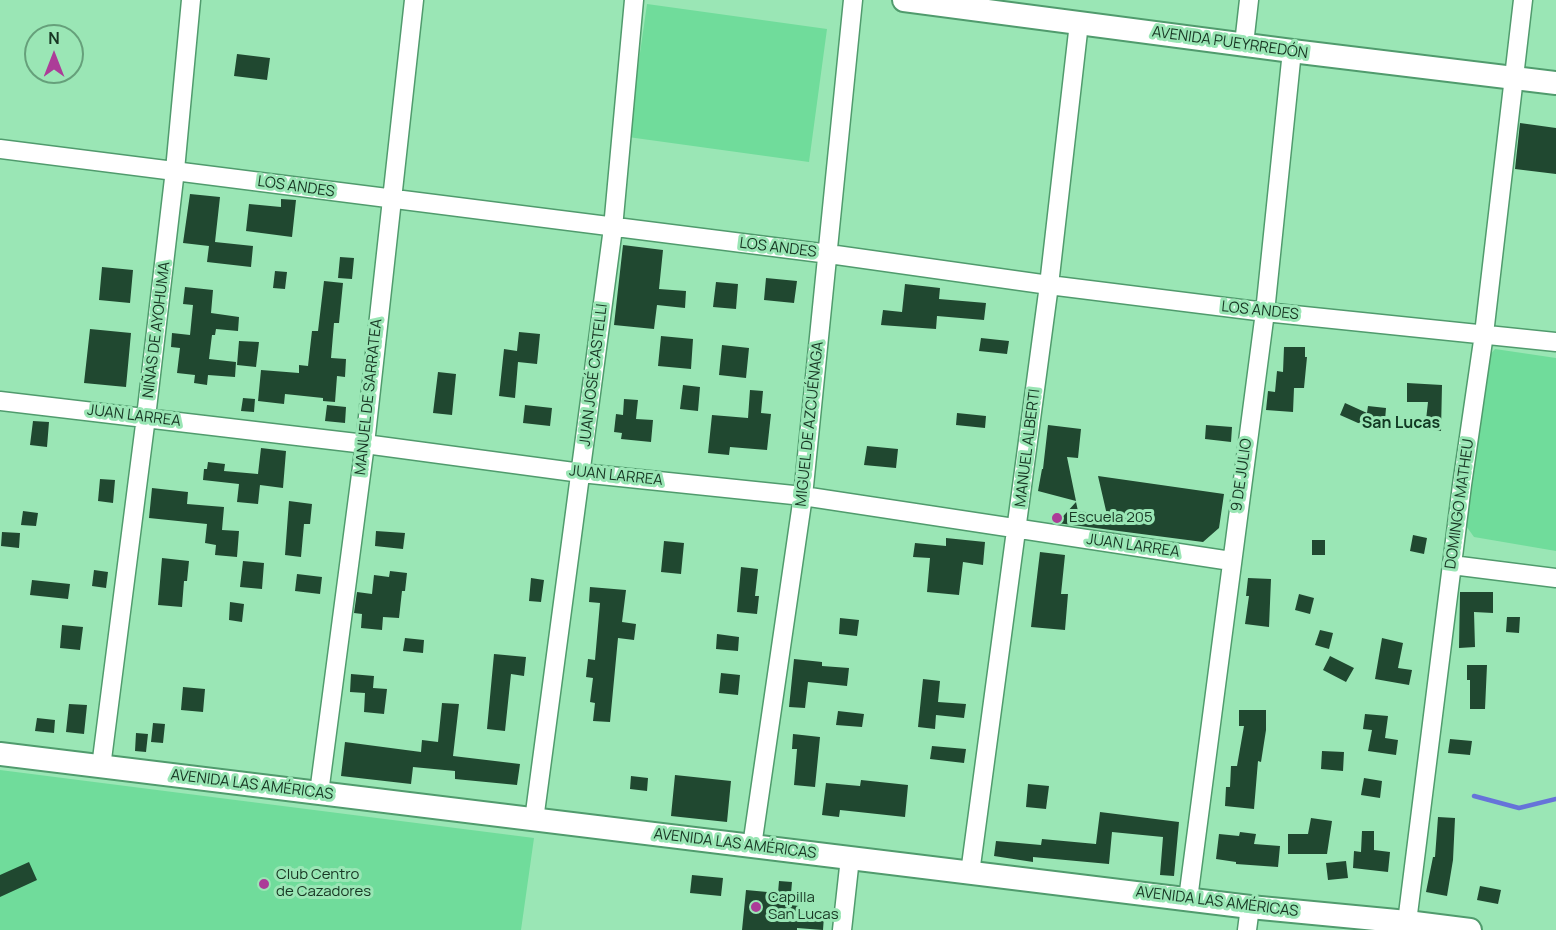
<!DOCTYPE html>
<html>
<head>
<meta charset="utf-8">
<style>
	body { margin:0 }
	#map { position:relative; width:1556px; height:930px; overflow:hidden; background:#9ae6b5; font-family:Manrope,sans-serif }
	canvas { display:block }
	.north { position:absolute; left:24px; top:24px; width:60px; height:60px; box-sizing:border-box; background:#9ae6b5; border:2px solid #66a07b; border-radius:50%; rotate:0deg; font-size:16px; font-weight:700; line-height:24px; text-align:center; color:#173623 }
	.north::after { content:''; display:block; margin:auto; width:21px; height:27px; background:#ac3c98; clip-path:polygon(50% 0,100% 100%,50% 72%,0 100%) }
</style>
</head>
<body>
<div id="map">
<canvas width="1556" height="930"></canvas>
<div class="north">N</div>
</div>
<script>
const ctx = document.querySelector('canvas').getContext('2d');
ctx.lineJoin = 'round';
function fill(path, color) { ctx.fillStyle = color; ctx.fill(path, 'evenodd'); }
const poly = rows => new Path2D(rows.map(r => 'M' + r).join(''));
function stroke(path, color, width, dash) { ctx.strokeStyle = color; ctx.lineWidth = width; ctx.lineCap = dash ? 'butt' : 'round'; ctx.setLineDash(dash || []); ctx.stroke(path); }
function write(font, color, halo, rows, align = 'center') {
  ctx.font = font + ' Manrope,sans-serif'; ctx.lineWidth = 6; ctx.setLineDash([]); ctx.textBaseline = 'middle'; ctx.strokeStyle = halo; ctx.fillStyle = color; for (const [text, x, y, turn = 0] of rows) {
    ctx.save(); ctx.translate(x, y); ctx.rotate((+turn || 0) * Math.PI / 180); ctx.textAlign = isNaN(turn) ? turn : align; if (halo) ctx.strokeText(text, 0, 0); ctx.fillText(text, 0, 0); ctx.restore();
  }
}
const green = poly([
	[647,4,827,29,809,162,628,137],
	[1495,349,1556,358,1556,551,1474,537,1464,523,1483,362],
	[0,770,534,838,521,930,0,930]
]);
const stream = poly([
	[1474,796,1519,808,1556,799]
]);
const building = poly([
	[237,54,270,58,267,80,234,76],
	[1520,123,1556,128,1556,174,1515,169],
	[190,194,220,197,215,242,253,246,251,267,207,262,209,246,183,243],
	[281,199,296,200,292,237,246,231,249,204,281,207],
	[623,245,663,250,659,289,686,291,685,308,657,305,654,329,614,325],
	[340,257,354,258,352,279,338,278],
	[102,267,133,270,130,303,99,300],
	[275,271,287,272,285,289,273,288],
	[766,278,797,281,794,303,764,300],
	[324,281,343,283,339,323,334,323,331,358,346,359,345,377,337,376,335,402,323,401,323,398,285,394,284,404,258,401,261,370,299,373,299,365,308,366,312,331,318,331],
	[716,282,738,284,736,309,713,307],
	[905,284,940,288,939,299,986,303,984,320,937,316,936,329,881,325,883,310,902,312],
	[185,287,213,290,211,313,239,317,238,331,216,329,215,335,212,335,209,359,236,362,235,377,208,375,207,385,194,383,195,375,177,373,180,348,171,347,172,333,190,335,193,305,183,304],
	[90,329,131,333,126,387,84,383],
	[519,332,540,334,537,364,518,362,515,398,499,396,504,349,517,351],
	[661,336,693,339,691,369,658,366],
	[981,338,1009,341,1007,354,979,351],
	[239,341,259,342,256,367,237,365],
	[722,345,749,348,746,378,719,375],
	[1284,347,1305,347,1305,357,1307,357,1304,388,1294,388,1293,412,1266,410,1268,391,1275,392,1277,371,1283,372],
	[438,372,456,374,452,415,433,413],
	[1407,383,1442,385,1441,431,1425,429,1428,402,1407,402],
	[683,385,700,387,698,411,680,409],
	[750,390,763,391,761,413,771,414,767,450,730,447,729,455,708,453,712,415,748,418],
	[243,398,255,399,254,412,241,411],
	[624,399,638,400,636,419,653,420,651,442,621,439,622,433,614,432,616,414,623,415],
	[1345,403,1367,413,1368,406,1386,408,1385,420,1393,424,1392,426,1358,423,1340,415],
	[327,405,346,407,345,423,325,421],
	[525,405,552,408,550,426,523,423],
	[957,413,986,416,985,428,956,425],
	[33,421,49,422,47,447,30,445],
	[1048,425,1081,429,1078,458,1067,457,1076,501,1038,491,1042,469,1043,469],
	[1206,425,1232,427,1231,442,1205,439],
	[867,446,898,449,896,468,864,465],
	[261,448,286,451,283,488,260,485,258,504,237,502,239,484,203,480,204,469,207,469,208,462,225,464,224,471,258,474],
	[1098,476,1224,494,1219,528,1203,542,1057,523,1076,502,1078,511,1107,515],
	[100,479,115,480,113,503,98,501],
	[152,488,188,492,187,504,224,507,222,530,239,531,237,557,215,555,216,545,205,543,207,524,149,518],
	[289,501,312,504,310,524,304,524,301,557,285,555],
	[23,511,38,513,36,526,21,525],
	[376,531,405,533,403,549,375,546],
	[2,532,20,533,19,548,1,546],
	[1413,535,1427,538,1424,554,1410,551],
	[946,538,985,542,983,565,963,562,959,595,927,592,930,558,913,557,915,543,946,546],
	[1312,540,1325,540,1325,555,1312,555],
	[664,541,684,543,681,574,661,572],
	[1040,552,1065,555,1061,594,1068,594,1065,630,1031,627],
	[162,558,189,561,187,581,184,581,182,607,158,605],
	[243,561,264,563,262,589,240,587],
	[741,567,758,569,755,596,759,596,757,614,737,612],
	[94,570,108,572,106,588,92,586],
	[390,571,407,573,405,591,402,591,399,618,383,617,382,630,361,628,362,614,354,613,357,592,372,594,374,575,389,577],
	[297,574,322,577,320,594,295,591],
	[531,578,544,580,541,602,529,601],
	[1248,578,1271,579,1269,627,1245,624,1249,596,1246,596],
	[32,580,70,584,68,599,30,595],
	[590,587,626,590,622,622,636,624,634,640,618,638,610,722,593,721,595,703,590,702,593,678,586,677,588,659,595,660,600,603,589,602],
	[1460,592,1493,592,1493,613,1474,612,1475,647,1459,648],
	[1299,594,1314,598,1310,614,1295,610],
	[230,602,244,604,242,622,229,620],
	[1507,617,1520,617,1519,633,1506,632],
	[840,618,859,620,857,636,839,634],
	[62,625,83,627,80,650,60,648],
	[1320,630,1333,633,1329,649,1315,645],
	[717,634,739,637,738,651,716,649],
	[405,638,424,640,423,653,403,651],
	[1382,638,1403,643,1398,668,1412,670,1409,685,1375,679],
	[494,654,526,657,524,676,511,674,505,731,487,729],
	[1330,656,1354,668,1346,682,1323,670],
	[794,659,822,662,822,666,849,668,847,686,808,682,805,708,789,707],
	[1467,665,1487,665,1485,709,1470,709,1470,680,1467,680],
	[721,673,740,675,738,695,719,693],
	[351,674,374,676,373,688,387,689,384,714,364,712,365,693,350,692],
	[923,679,940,681,938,702,966,704,964,718,936,715,935,729,918,727],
	[183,687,205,689,203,712,181,710],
	[442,703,459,704,453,756,520,764,517,785,455,779,455,771,413,767,411,784,341,776,345,742,421,752,422,740,438,742],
	[69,704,87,705,84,734,66,732],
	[1239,710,1266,710,1266,730,1261,762,1258,761,1254,809,1225,806,1226,787,1230,787,1231,766,1237,766,1244,726,1239,726],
	[838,711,864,714,862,727,836,725],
	[1365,714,1388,716,1385,738,1398,740,1396,755,1368,751,1372,730,1363,729],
	[37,718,55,720,54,733,35,731],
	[153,723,165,724,163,743,151,742],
	[136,733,148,734,146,752,135,751],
	[793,734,820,737,815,787,794,785,797,749,792,749],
	[1450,739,1472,741,1470,755,1448,753],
	[932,746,966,749,964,763,930,759],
	[1322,751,1344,752,1343,771,1321,769],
	[675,775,731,781,727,822,671,816],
	[631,776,648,778,647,791,630,789],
	[1364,778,1382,781,1380,798,1361,795],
	[861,780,908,785,905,817,840,810,839,817,822,815,826,783,860,786],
	[1028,784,1049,786,1046,809,1026,807],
	[1100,812,1179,822,1174,876,1160,875,1163,837,1112,832,1109,864,1033,857,1033,862,994,856,996,841,1041,845,1042,839,1096,844],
	[1438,817,1455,818,1453,860,1447,896,1426,892,1433,857,1435,857],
	[1311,818,1332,821,1327,854,1288,854,1288,834,1308,834],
	[1362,831,1374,831,1374,850,1390,852,1388,872,1353,868,1354,851,1361,852],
	[1240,832,1256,834,1254,844,1280,846,1278,867,1236,864,1236,862,1216,859,1219,834,1239,836],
	[1346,861,1348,878,1328,880,1326,863],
	[29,862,37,880,0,897,0,875],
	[692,875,723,878,721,896,690,893],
	[779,881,792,882,790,905,799,906,799,914,824,916,823,930,797,928,797,930,742,930,746,890,778,893],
	[1480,886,1501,890,1498,904,1477,900]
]);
const minor = poly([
	[1244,44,1249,0],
	[0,149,829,254,1049,285,1265,312,1556,342],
	[0,401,365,444,581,473,803,496,1231,561],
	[1452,565,1556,578],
	[101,767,146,417,175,170,191,0],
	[319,793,365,444,414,0],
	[534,820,613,228,634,0],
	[752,846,803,496,853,0],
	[970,873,1049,285,1079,23],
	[1188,899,1265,312,1292,51],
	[842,930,850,858],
	[1247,930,1250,907],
	[1406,930,1462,485,1484,334,1523,0]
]);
const major = poly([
	[904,0,1292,51,1556,83],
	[0,754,1250,907,1407,922,1470,930]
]);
const markers = [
	[1057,518,6,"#ac3c98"],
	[264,884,6,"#ac3c98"],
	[756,907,6,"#ac3c98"]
];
const streetNames = [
	["AVENIDA PUEYRREDÓN",1230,43,8],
	["LOS ANDES",296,187,8],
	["LOS ANDES",778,248,7],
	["LOS ANDES",1260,311,6],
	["NIÑAS DE AYOHUMA",157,330,-83],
	["JUAN JOSÉ CASTELLI",594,375,-83],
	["MANUEL DE SARRATEA",369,397,-84],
	["JUAN LARREA",134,416,7],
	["MIGUEL DE AZCUÉNAGA",810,424,-84],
	["MANUEL ALBERTI",1028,448,-83],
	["9 DE JULIO",1242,475,-82],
	["JUAN LARREA",616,476,6],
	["DOMINGO MATHEU",1460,504,-82],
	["JUAN LARREA",1133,546,8],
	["AVENIDA LAS AMÉRICAS",252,785,7],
	["AVENIDA LAS AMÉRICAS",735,844,7],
	["AVENIDA LAS AMÉRICAS",1217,902,7]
];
const poiNames = [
	["Escuela 205",1069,518],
	["Club Centro",276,875],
	["de Cazadores",276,892],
	["Capilla",768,898],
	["San Lucas",768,915]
];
const neighbourhoodNames = [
	["San Lucas",1401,424]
];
fill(green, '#70dc9b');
stroke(stream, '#6673d9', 4.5);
fill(building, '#204830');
stroke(minor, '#509b6d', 21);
stroke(major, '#509b6d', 26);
stroke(minor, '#fff', 18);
stroke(major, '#fff', 22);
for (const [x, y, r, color] of markers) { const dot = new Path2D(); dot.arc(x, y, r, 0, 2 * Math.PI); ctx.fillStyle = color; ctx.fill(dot); stroke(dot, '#9ae6b5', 2); }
write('15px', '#173623', '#9ae6b5', streetNames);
write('15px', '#173623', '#9ae6b5', poiNames, 'left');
write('bold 16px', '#113923', '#9ae6b5', neighbourhoodNames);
</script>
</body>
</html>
